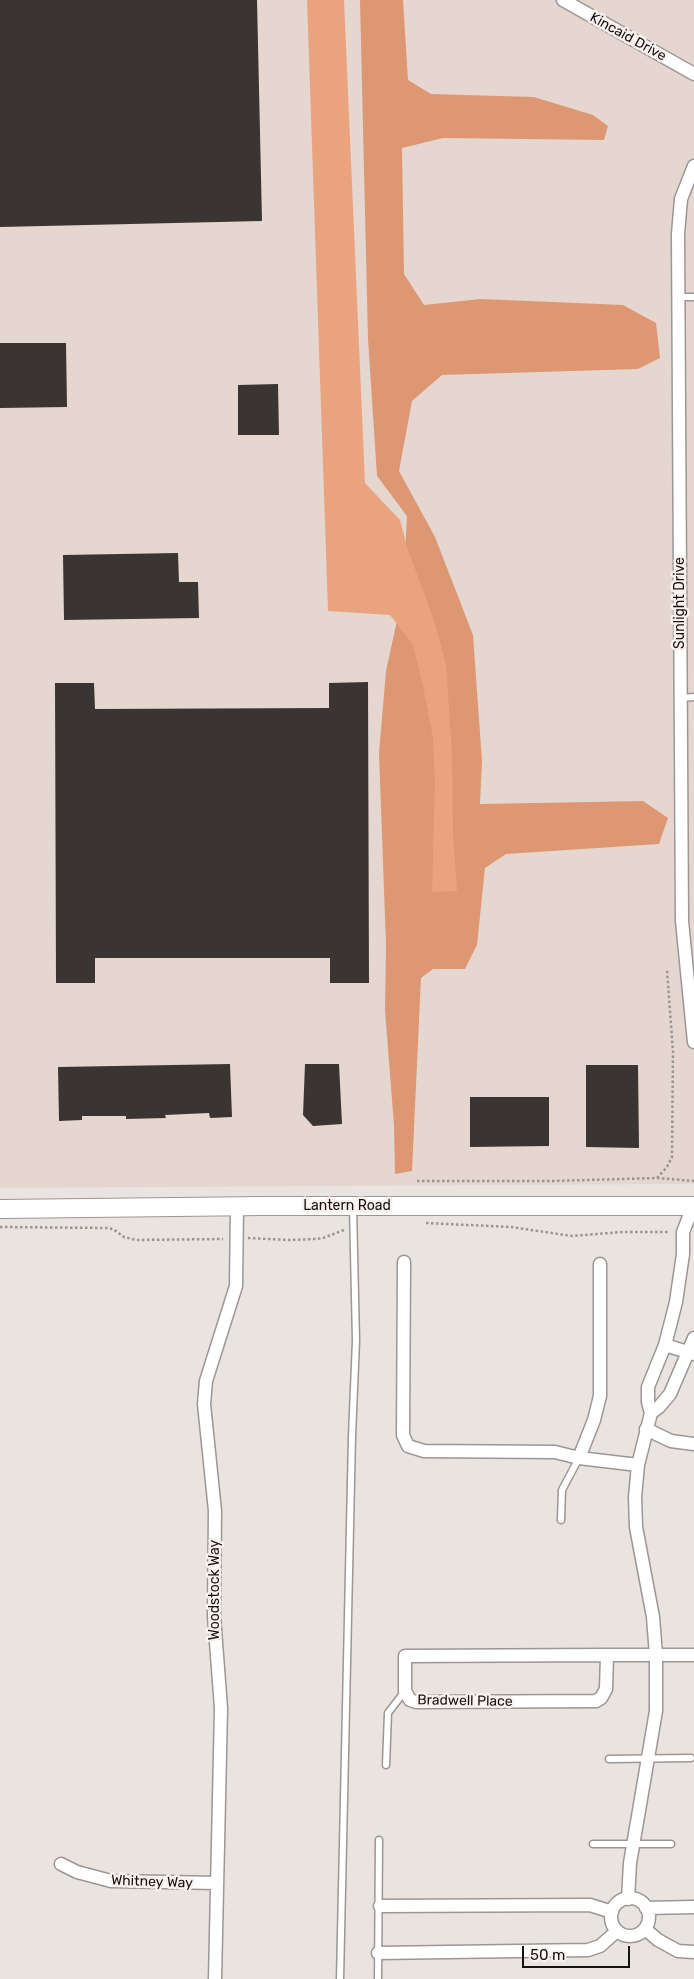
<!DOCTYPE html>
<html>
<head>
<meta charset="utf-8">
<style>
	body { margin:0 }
	#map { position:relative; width:694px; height:1979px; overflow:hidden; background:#eae4e1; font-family:Rubik,sans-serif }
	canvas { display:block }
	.scale { position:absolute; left:522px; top:1946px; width:108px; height:22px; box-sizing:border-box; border:2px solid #151312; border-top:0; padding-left:6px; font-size:15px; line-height:18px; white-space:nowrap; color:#151312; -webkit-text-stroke:4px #f8f1ee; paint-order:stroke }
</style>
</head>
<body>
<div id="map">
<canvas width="694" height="1979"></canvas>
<div class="scale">50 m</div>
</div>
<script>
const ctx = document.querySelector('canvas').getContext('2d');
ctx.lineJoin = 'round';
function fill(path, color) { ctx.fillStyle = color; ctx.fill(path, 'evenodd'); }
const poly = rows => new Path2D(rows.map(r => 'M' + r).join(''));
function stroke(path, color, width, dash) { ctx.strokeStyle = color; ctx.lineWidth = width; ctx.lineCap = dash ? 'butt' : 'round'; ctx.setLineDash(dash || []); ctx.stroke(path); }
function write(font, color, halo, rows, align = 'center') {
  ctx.font = font + ' Rubik,sans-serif'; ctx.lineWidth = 5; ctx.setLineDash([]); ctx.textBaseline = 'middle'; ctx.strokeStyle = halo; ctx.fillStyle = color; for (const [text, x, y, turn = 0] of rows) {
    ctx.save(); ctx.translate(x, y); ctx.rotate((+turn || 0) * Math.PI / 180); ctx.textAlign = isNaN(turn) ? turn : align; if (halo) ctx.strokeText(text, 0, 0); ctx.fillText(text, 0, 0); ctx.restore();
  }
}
const built = poly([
	[0,0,694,0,694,1184,0,1188]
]);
const forest = poly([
	[360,0,403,0,408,80,431,94,534,97,593,115,608,126,604,140,443,138,402,148,404,274,424,305,481,299,623,305,656,323,660,358,638,369,442,375,412,401,399,471,435,537,473,635,482,761,480,804,643,801,668,818,659,844,506,854,485,868,477,945,465,969,433,969,421,978,412,1171,395,1174,394,1125,385,1011,386,945,379,753,386,671,403,593,407,516,377,476,368,339]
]);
const water = poly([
	[307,0,344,0,365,483,400,520,408,550,435,623,446,665,452,752,453,833,457,891,432,892,435,783,433,738,422,681,413,645,390,615,328,611]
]);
const building = poly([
	[0,0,257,0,262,221,0,227],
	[0,343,66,343,67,407,0,408],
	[278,384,279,435,238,435,238,385],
	[178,553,179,582,198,582,199,618,64,620,63,555],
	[368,682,369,983,330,983,330,958,95,958,95,983,56,983,55,683,94,683,95,709,329,708,329,683],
	[230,1064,232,1117,210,1118,209,1113,165,1115,166,1118,126,1119,126,1116,82,1116,82,1120,59,1121,58,1067],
	[305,1064,339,1064,342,1124,313,1126,303,1115],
	[586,1065,638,1065,639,1148,586,1147],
	[470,1097,549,1097,549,1146,470,1147]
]);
const path = poly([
	[657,1178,667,1167,672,1157,673,1052,667,970],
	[417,1181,552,1181,657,1178,694,1181],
	[426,1223,511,1227,572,1236,622,1232,669,1232],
	[0,1227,107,1228,113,1229,124,1237,136,1240,223,1239],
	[248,1238,288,1240,316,1239,323,1238,344,1230]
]);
const lane = poly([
	[678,297,694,297],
	[681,698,694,697],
	[561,1520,562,1490,579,1458],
	[609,1759,691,1758],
	[386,1765,388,1713,405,1691],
	[593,1844,671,1844],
	[340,1979,352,1436,356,1341,353,1207],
	[378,1979,379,1840]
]);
const street = poly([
	[563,0,694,74],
	[694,166,681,199,678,234,682,921,694,1042],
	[404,1262,403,1435,408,1446,424,1451,555,1452,579,1458,638,1465],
	[665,1345,694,1354],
	[651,1413,659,1407,670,1394,694,1338],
	[646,1429,671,1441,694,1444],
	[579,1458,594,1420,600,1396,600,1264],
	[607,1655,606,1689,601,1698,596,1701,416,1702,410,1700,405,1691,405,1656,607,1655],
	[607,1655,694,1655],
	[61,1864,77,1872,111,1881,217,1883],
	'611 1917a19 19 0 1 1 38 0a19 19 0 1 1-38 0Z',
	[628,1899,630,1863,656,1711,656,1655,653,1617,636,1527,635,1497,638,1465,651,1413,648,1402,648,1387,665,1345,676,1302,683,1254,683,1232,694,1204],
	[380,1906,590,1905,612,1912],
	[646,1908,694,1907],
	[645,1929,658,1940,678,1951,694,1952],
	[378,1953,588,1950,600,1946,617,1931],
	[215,1979,221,1708,214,1616,215,1511,204,1404,206,1381,236,1286,237,1206]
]);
const secondary = poly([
	[0,1209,263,1206,694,1206]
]);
const streetNames = [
	["Kincaid Drive",628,37,29],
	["Sunlight Drive",680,603,-90],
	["Lantern Road",347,1206],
	["Woodstock Way",215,1590,-90],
	["Bradwell Place",465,1701,1],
	["Whitney Way",152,1882,2]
];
fill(built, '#e5d7d0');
fill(forest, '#dd9773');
fill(water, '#e9a37e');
fill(building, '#3a3533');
stroke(lane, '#9c9694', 9);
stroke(street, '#9c9694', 15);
stroke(secondary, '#9c9694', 20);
stroke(path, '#999492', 2.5, [2.5, 2.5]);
stroke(lane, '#fff', 6);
stroke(street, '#fff', 12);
stroke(secondary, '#fff', 18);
write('14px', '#151312', '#f8f1ee', streetNames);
</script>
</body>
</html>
